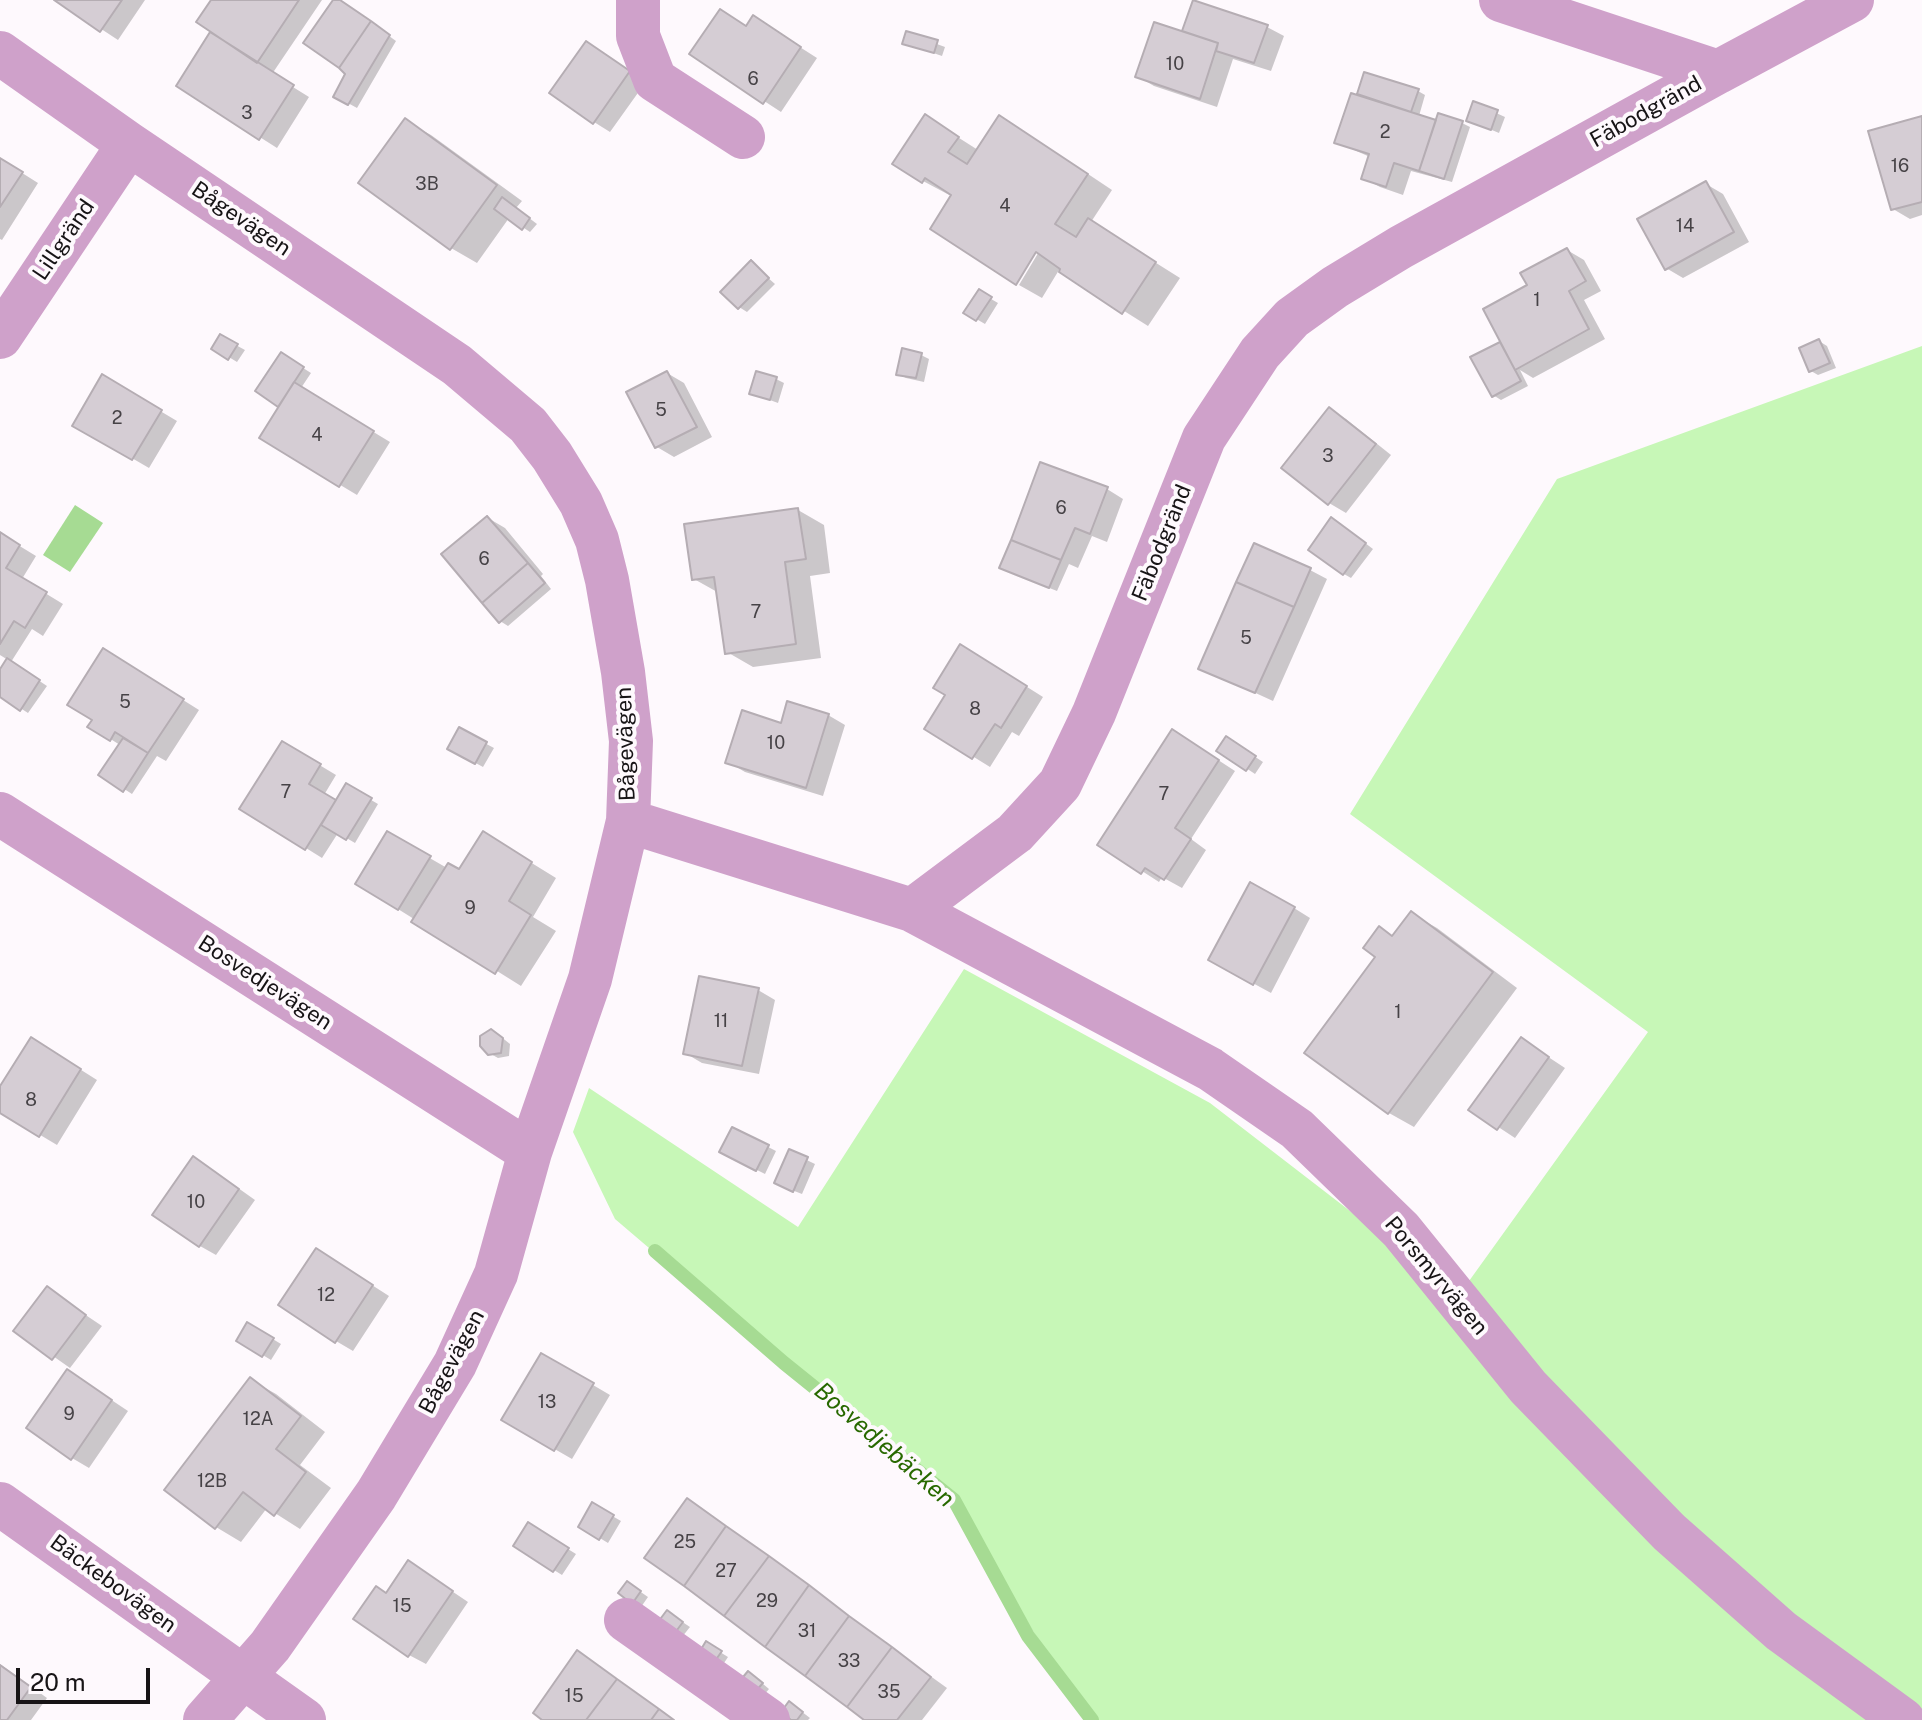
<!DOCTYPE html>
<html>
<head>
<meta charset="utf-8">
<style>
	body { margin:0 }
	#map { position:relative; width:1922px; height:1720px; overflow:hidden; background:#fef9fd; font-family:"Public Sans",sans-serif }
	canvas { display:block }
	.scale { position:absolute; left:16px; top:1668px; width:134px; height:36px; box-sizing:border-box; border:4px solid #171416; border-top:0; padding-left:10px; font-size:24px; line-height:28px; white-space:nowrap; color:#171416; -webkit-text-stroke:6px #fef9fd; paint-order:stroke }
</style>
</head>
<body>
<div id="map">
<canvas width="1922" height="1720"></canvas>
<div class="scale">20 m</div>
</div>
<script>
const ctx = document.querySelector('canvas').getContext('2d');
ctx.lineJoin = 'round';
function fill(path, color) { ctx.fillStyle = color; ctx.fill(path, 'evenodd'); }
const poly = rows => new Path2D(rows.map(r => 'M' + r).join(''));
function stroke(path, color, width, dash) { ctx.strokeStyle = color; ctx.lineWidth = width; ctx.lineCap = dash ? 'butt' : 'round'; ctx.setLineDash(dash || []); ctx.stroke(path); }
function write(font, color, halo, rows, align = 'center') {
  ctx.font = font + ' "Public Sans",sans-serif'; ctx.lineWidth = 8; ctx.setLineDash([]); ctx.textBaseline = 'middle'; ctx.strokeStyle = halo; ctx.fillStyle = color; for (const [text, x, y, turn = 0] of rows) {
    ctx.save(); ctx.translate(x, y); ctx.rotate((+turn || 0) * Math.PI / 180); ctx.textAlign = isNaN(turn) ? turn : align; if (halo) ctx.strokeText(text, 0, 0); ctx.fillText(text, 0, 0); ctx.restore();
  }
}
const green = poly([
	[1922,346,1922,1720,1090,1720,954,1508,615,1219,573,1132,589,1088,798,1227,964,969,1210,1103,1459,1295,1648,1032,1350,814,1557,479]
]);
const water = poly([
	[75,505,103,523,70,572,43,555]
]);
const shadow = poly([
	[57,0,145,0,118,40],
	[213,0,322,0,272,74,309,97,277,148,178,85,213,32],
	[335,0,352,9,396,41,357,108,335,96,348,73],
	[1195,2,1267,27,1284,36,1271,71,1233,59,1217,107,1154,86,1137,76,1184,34],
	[747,28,770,28,817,58,781,112,692,54],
	[907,33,945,47,942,56,904,43],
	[587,43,645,83,610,132,594,122],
	[1418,91,1425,95,1419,116,1435,122,1462,123,1470,127,1452,182,1411,171,1403,195,1380,187,1363,178,1370,157,1336,142,1368,100,1359,93],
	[1474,103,1505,117,1499,133,1468,120],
	[926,117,978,150,1025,132,1112,190,1091,222,1180,278,1148,326,1059,270,1042,298,1019,285,1043,245,923,181],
	[1922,118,1922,215,1910,219,1893,209],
	[405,121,431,135,522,201,516,208,537,224,530,232,509,218,477,263,451,248,360,183],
	[0,159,38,183,2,240,0,239],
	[1706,184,1723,194,1749,242,1683,278,1666,268],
	[1567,250,1584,260,1601,291,1584,300,1605,339,1533,378,1520,370,1528,386,1501,400,1493,395,1473,358,1503,343,1530,286],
	[751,263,775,284,747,312,739,307],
	[979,292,998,303,985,324,966,313],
	[221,337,245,350,237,362,214,348],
	[1819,341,1827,346,1836,368,1818,375,1811,371],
	[281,354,311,373,301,388,390,442,357,495,262,438,281,406,257,390],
	[921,355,929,359,924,382,906,378,898,374],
	[667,373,684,383,712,437,674,457,657,447],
	[103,377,177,421,149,468,75,425],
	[776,379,784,383,778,403,751,393],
	[1329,409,1346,419,1391,455,1346,513,1329,503,1284,468],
	[1107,489,1123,499,1107,542,1092,536,1078,568,1069,564,1057,591,1009,572],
	[798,510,824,525,830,573,810,576,821,658,753,667,727,652,719,593,694,579],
	[488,518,505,528,543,574,541,576,551,589,508,626,500,621],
	[1340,524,1373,549,1351,578,1344,574],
	[0,534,36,556,22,579,63,604,43,636,32,629,11,662,47,686,28,713,0,695,0,672,8,660,0,655],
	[1310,570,1327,579,1273,701,1201,668],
	[978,656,1043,697,1019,736,1012,732,990,767,927,728],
	[121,661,199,710,166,761,157,756,132,794,101,774,120,745,90,726],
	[828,715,845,725,823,796,745,772,728,762,782,725],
	[460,730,494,748,483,767,450,749],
	[1189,741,1235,771,1191,839,1206,850,1182,888,1162,877,1159,882,1100,844],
	[283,743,336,775,324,795,337,802,347,786,378,804,355,843,338,833,322,858,306,848],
	[1234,743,1263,762,1255,774,1219,750],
	[388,834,447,868,460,872,509,849,556,878,533,917,556,931,521,986,358,884],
	[1294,908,1310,918,1271,993,1227,969],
	[1412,914,1437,928,1517,988,1414,1127,1389,1113,1307,1052],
	[758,990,775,1000,759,1074,702,1063,685,1053],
	[500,1036,510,1044,509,1056,498,1058,489,1053],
	[1521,1039,1565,1068,1515,1138,1471,1109],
	[48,1049,97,1080,57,1145,0,1111,0,1090],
	[733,1129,776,1151,765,1174,729,1156],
	[790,1152,815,1164,802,1194,784,1187],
	[210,1168,255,1200,216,1255,200,1246],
	[333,1260,389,1296,353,1351,336,1341],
	[47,1289,102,1326,70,1368,16,1330],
	[248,1324,281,1344,271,1360,238,1340],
	[542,1355,610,1395,572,1459,504,1420],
	[68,1371,128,1411,89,1468,72,1458],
	[251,1380,276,1394,325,1432,300,1465,331,1488,300,1529,267,1508,241,1542,216,1527],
	[687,1501,947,1688,922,1720,867,1720],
	[593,1505,621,1521,608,1543,580,1526],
	[529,1525,576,1554,562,1575,515,1546],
	[425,1573,468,1602,426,1664,409,1655,387,1595],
	[635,1588,648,1597,641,1607,634,1602],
	[675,1617,690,1627,682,1637,675,1632],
	[707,1644,728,1657,724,1663,703,1650],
	[0,1664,47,1698,31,1720,0,1720],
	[756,1678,769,1689,763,1696,755,1692],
	[797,1708,810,1718,808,1720,795,1720]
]);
const stream = poly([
	[655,1251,784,1363,954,1500,1028,1636,1092,1720]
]);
const building = poly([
	[54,0,122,0,100,32,54,0],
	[211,0,299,0,257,63,196,22,211,0],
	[333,0,340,0,371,21,339,68,303,43,333,0],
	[1193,0,1268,25,1254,63,1216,51,1218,43,1182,31,1193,0],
	[720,9,746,26,753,15,801,47,763,104,689,54,720,9],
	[371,21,390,35,348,105,333,97,345,74,339,68,371,21],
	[1154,22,1218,43,1200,99,1135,77,1154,22],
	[906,31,938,40,934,53,902,44,906,31],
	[210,32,294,85,259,140,176,86,210,32],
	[586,41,630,71,593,124,549,93,586,41],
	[1364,72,1419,89,1411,112,1357,94,1364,72],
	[1351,93,1436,120,1419,171,1394,163,1386,187,1361,179,1369,154,1334,143,1351,93],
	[1473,101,1498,110,1491,130,1466,121,1473,101],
	[1438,113,1463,121,1444,179,1419,171,1438,113],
	[925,114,959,137,948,152,967,164,999,115,1088,174,1055,224,1076,237,1088,218,1156,262,1122,314,1059,272,1060,269,1036,252,1016,285,930,229,951,195,925,178,922,183,892,164,925,114],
	[1922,116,1922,202,1891,210,1868,131,1922,116],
	[405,118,497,185,450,250,358,183,405,118],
	[0,158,23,172,0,207,0,158],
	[1706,181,1734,232,1665,270,1637,219,1706,181],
	[502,197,530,218,522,230,494,209,502,197],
	[1567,248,1586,281,1569,291,1589,329,1515,370,1483,309,1527,285,1520,273,1567,248],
	[751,260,769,278,738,309,720,292,751,260],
	[979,289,992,297,976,321,963,313,979,289],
	[220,334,238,344,228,360,211,349,220,334],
	[1819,339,1830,363,1809,372,1799,348,1819,339],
	[1500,342,1521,381,1492,397,1470,357,1500,342],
	[902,348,922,353,916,378,896,375,902,348],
	[281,352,304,367,278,407,255,391,281,352],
	[667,371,697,427,655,448,626,392,667,371],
	[756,371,777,377,770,400,749,394,756,371],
	[102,374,162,410,132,460,72,426,102,374],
	[294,382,374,431,339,487,259,438,294,382],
	[1329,407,1376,444,1328,505,1281,468,1329,407],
	[1040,462,1108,487,1090,534,1075,528,1061,560,1011,540,1040,462],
	[798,508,806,559,785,562,796,644,725,654,714,577,692,580,684,524,798,508],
	[487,516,528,563,482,603,441,554,487,516],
	[1331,517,1366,543,1343,575,1308,550,1331,517],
	[0,532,20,545,6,568,47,592,25,628,14,621,0,644,0,532],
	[1011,540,1061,560,1049,588,999,568,1011,540],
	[1254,543,1311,568,1294,607,1236,582,1254,543],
	[528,563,545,583,499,623,482,603,528,563],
	[1236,582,1294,607,1255,693,1198,669,1236,582],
	[960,644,1027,686,1001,728,995,724,972,759,924,729,945,695,933,688,960,644],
	[103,648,184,699,148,753,115,732,110,741,87,727,92,720,67,705,103,648],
	[7,658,40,680,20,711,0,697,0,669,7,658],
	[787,701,829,714,806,788,725,763,742,710,781,723,787,701],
	[459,727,487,742,475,764,447,749,459,727],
	[1172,729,1219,760,1175,828,1191,839,1164,880,1145,868,1141,874,1097,845,1172,729],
	[1226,736,1256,756,1246,771,1216,751,1226,736],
	[123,738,148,753,123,792,98,775,123,738],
	[282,741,321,764,309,784,336,800,305,850,239,809,282,741],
	[346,783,372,798,346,840,321,825,346,783],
	[387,831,431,856,398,910,355,884,387,831],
	[483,831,532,862,509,901,531,915,495,974,411,922,448,863,459,869,483,831],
	[1250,882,1295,907,1253,985,1208,960,1250,882],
	[1411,911,1493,972,1388,1114,1304,1053,1375,957,1363,948,1379,926,1392,936,1411,911],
	[699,976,759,988,742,1066,683,1054,699,976],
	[491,1029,503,1038,501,1053,488,1055,480,1046,480,1036,491,1029],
	[31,1037,81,1069,39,1137,0,1113,0,1086,31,1037],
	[1521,1037,1549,1057,1497,1130,1468,1110,1521,1037],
	[732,1127,769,1145,756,1171,719,1152,732,1127],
	[789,1149,808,1157,793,1192,774,1183,789,1149],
	[193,1156,239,1189,199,1247,152,1215,193,1156],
	[316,1248,373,1285,335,1343,278,1305,316,1248],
	[47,1286,86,1315,52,1360,13,1331,47,1286],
	[247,1322,274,1338,262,1357,236,1341,247,1322],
	[541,1353,594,1383,554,1451,501,1420,541,1353],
	[67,1369,112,1400,71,1460,26,1428,67,1369],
	[250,1377,301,1416,276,1449,306,1472,274,1516,243,1492,215,1529,164,1490,250,1377],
	[687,1498,726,1526,684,1586,644,1558,687,1498],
	[592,1502,614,1515,599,1540,578,1527,592,1502],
	[528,1522,569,1548,553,1572,513,1546,528,1522],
	[726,1526,769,1556,724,1616,684,1586,726,1526],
	[769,1556,809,1585,765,1647,724,1616,769,1556],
	[408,1560,453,1591,408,1657,353,1619,376,1586,386,1593,408,1560],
	[627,1581,641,1591,632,1604,618,1593,627,1581],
	[809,1585,849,1616,805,1676,765,1647,809,1585],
	[667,1610,683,1622,674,1634,658,1622,667,1610],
	[849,1616,892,1647,847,1707,805,1676,849,1616],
	[706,1641,722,1651,715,1661,700,1651,706,1641],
	[892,1647,931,1677,897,1720,864,1720,847,1707,892,1647],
	[577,1650,617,1679,586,1720,542,1720,533,1713,577,1650],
	[0,1665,31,1687,7,1720,0,1720,0,1665],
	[748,1671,763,1683,754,1693,739,1682,748,1671],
	[617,1679,659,1709,651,1720,586,1720,617,1679],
	[789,1701,803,1712,797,1720,791,1720,781,1712,789,1701],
	[659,1709,674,1720,651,1720,659,1709]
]);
const minor = poly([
	[638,0,638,36,655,80,743,137],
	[1501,0,1718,72,1852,0],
	[0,53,129,144,457,365,528,425,552,456,581,503,597,540,607,580,623,672,631,741,628,821,590,979,530,1152,496,1274,455,1364,376,1495,270,1646,205,1720],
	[0,337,129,144],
	[0,814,530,1152],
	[628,821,912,910,1015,833,1060,784,1094,713,1204,438,1260,353,1292,318,1335,287,1401,247,1718,72],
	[912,910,1210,1069,1297,1129,1401,1230,1528,1387,1669,1532,1781,1631,1903,1720],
	[0,1504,304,1720],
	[626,1620,768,1720]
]);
const numberNames = [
	["10",1175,64],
	["6",753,79],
	["3",247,113],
	["2",1385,132],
	["16",1900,166],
	["3B",427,184],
	["4",1005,206],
	["14",1685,226],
	["1",1537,300],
	["5",661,410],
	["2",117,418],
	["4",317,435],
	["3",1328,456],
	["6",1061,508],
	["6",484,559],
	["7",756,612],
	["5",1246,638],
	["5",125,702],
	["8",975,709],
	["10",776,743],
	["7",286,792],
	["7",1164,794],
	["9",470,908],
	["1",1398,1012],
	["11",721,1021],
	["8",31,1100],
	["10",196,1202],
	["12",326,1295],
	["13",547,1402],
	["9",69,1414],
	["12A",258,1419],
	["12B",212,1481],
	["25",685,1542],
	["27",726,1571],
	["29",767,1601],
	["15",402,1606],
	["31",807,1631],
	["33",849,1661],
	["35",889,1692],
	["15",574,1696]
];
const streetNames = [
	["Fäbodgränd",1646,112,-29],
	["Bågevägen",241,219,34],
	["Lillgränd",64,240,-56],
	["Fäbodgränd",1162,543,-68],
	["Bågevägen",626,744,-92],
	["Bosvedjevägen",265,983,33],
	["Porsmyrvägen",1436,1276,50],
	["Bågevägen",452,1362,-62],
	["Bäckebovägen",113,1584,36]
];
const waterNames = [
	["Bosvedjebäcken",884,1445,41]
];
fill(green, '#c7f7b7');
fill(water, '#a6db93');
fill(shadow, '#0003');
stroke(stream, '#a6db93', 14);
fill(building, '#d5cdd4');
stroke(building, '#b5adb3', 2);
stroke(minor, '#cfa1ca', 44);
write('18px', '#464246', null, numberNames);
write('22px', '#171416', '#fef9fd', streetNames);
write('italic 24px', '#286900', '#fef9fd', waterNames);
</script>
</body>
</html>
